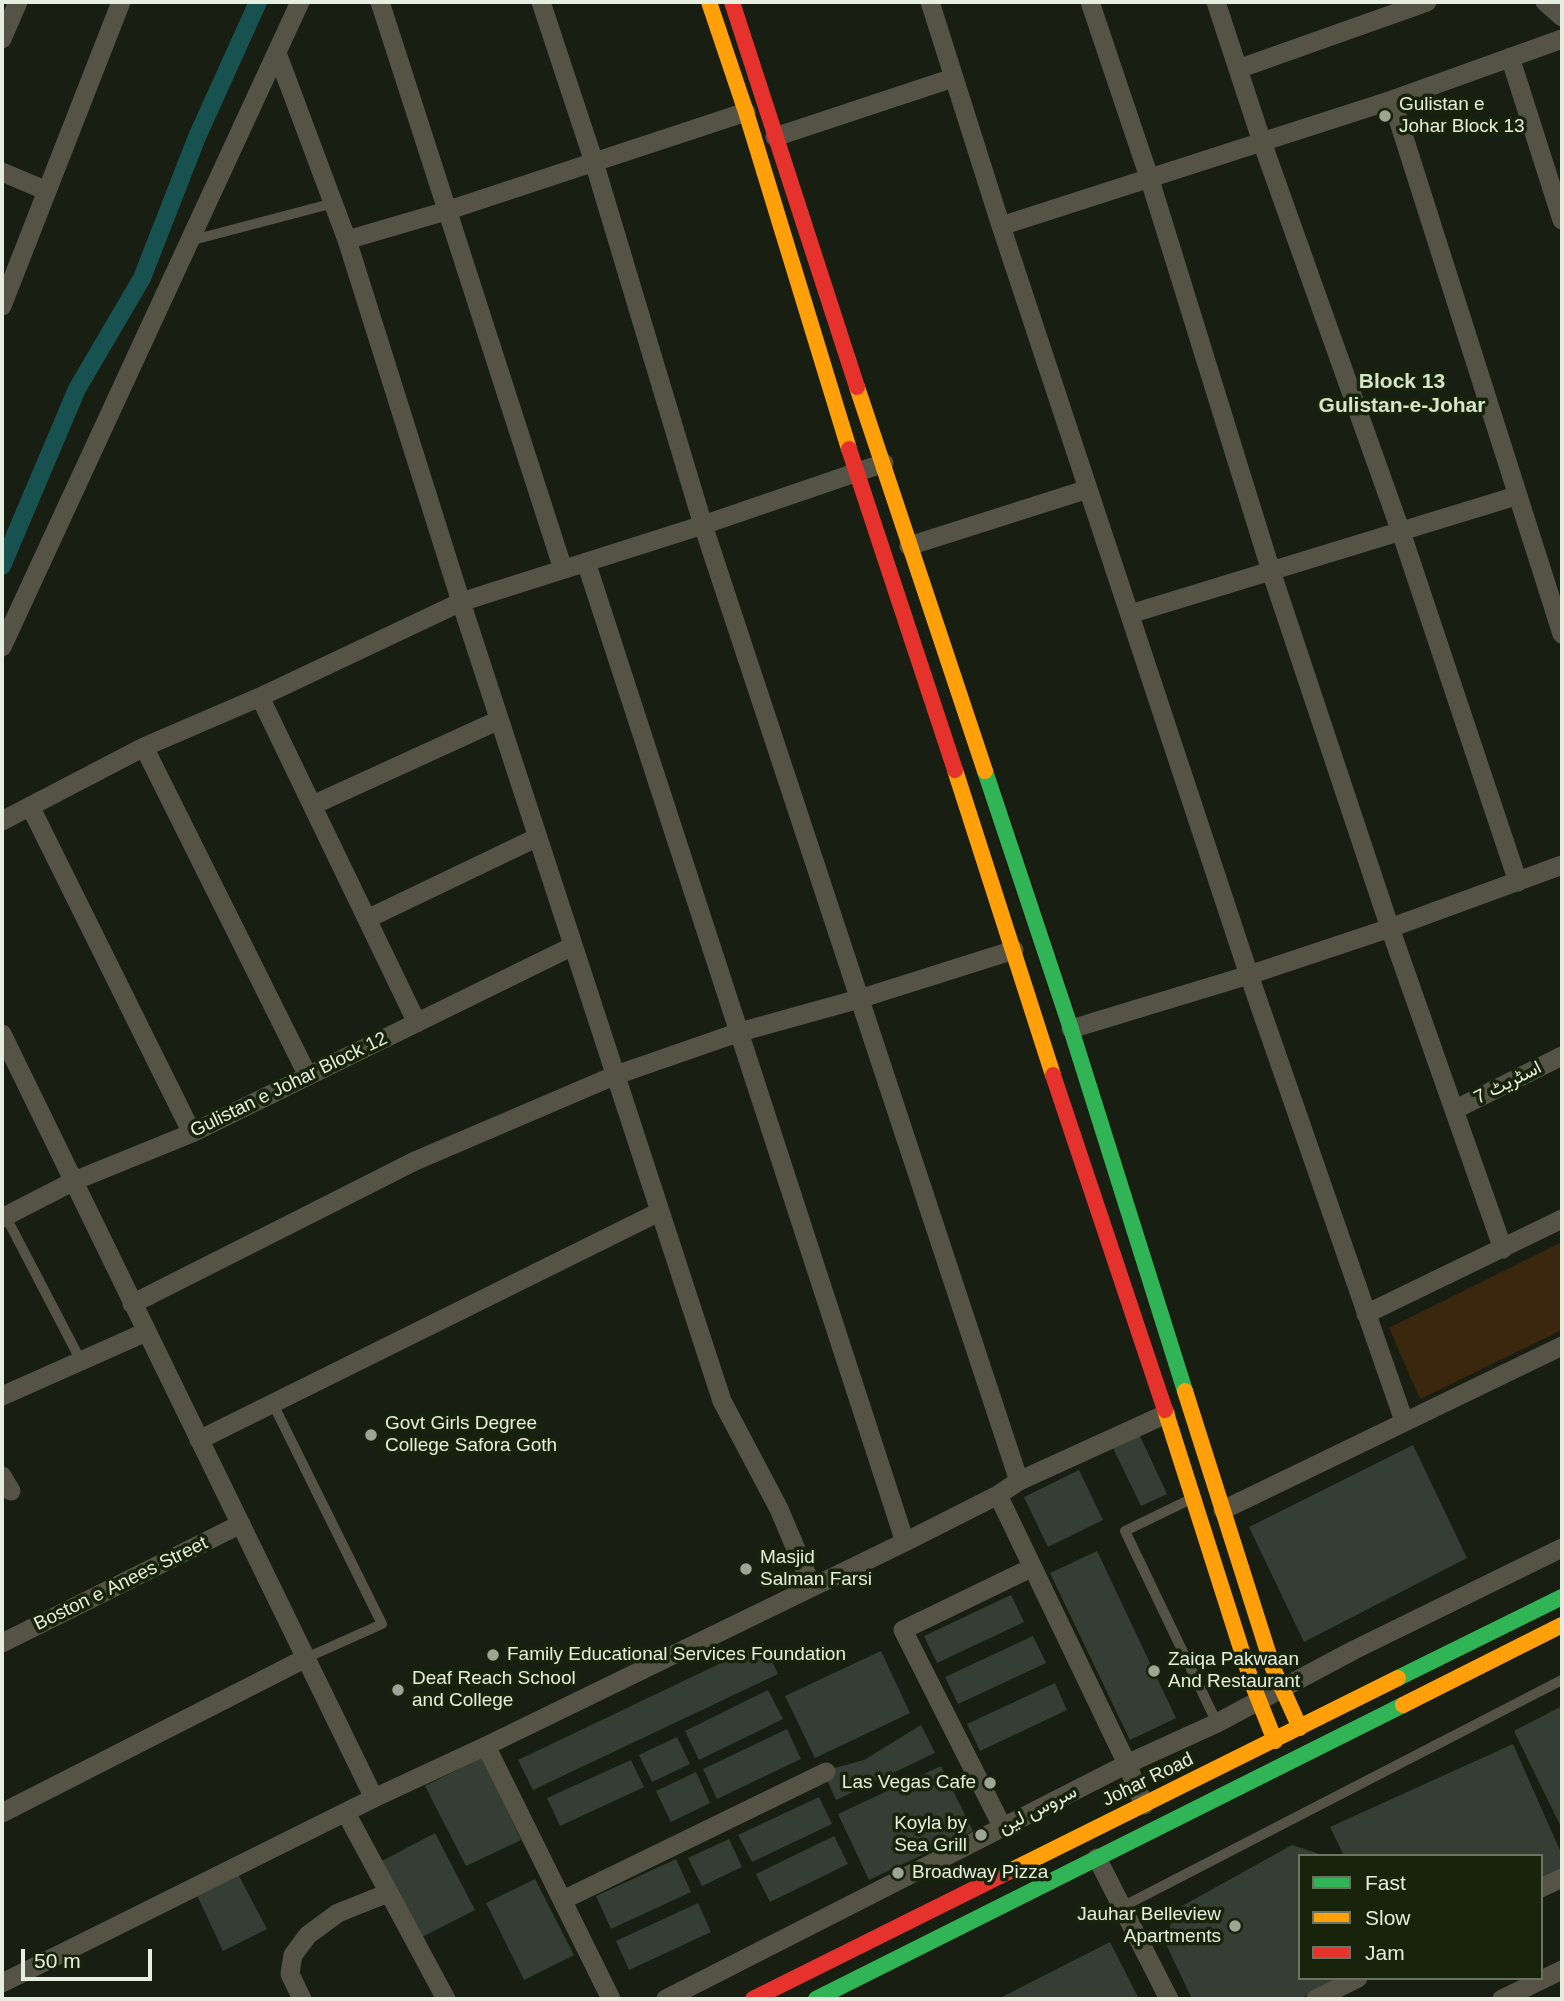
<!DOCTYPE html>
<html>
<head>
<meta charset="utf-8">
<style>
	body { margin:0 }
	#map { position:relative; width:1564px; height:2001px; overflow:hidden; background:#181e11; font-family:Arial,sans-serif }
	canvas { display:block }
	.frame { position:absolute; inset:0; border:4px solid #e6eedf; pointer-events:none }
	.legend { position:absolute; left:1298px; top:1854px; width:245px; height:126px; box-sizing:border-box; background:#18230c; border:2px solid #6a7460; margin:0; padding:9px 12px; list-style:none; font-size:21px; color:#e6eedf }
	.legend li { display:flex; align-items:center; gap:14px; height:35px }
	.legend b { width:35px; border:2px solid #6a7460 }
	.scale { position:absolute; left:21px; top:1949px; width:131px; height:32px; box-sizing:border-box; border:4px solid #e6eedf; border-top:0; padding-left:9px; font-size:21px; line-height:24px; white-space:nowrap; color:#e6eedf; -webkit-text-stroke:5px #18230c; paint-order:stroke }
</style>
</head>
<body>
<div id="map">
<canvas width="1564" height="2001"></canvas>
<div class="frame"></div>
<ul class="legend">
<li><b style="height:9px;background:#30b455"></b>Fast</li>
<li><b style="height:9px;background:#ff9f0a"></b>Slow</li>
<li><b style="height:9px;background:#e5322d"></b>Jam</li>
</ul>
<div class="scale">50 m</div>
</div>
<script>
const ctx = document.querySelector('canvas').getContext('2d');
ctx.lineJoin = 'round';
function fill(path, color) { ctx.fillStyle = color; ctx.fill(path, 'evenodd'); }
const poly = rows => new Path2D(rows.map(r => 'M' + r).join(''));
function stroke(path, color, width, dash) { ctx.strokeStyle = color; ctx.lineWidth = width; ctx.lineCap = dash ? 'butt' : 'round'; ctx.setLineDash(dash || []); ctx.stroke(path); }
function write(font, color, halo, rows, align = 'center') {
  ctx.font = font + ' Arial,Vazirmatn,sans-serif'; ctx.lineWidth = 7; ctx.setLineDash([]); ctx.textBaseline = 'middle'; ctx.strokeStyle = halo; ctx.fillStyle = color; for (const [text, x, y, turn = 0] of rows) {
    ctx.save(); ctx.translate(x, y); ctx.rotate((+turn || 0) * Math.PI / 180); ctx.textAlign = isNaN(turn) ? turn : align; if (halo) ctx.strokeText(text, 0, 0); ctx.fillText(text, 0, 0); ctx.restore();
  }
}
const green = poly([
	[1562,1242,1562,1330,1420,1399,1389,1328]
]);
const canal = poly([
	[2,566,77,389,142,278,197,137,258,2]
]);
const building = poly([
	[1139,1434,1167,1494,1141,1506,1112,1446],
	[1413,1445,1467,1558,1304,1642,1249,1527],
	[1079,1470,1103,1520,1048,1547,1024,1497],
	[1097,1551,1176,1718,1130,1740,1050,1573],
	[1011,1595,1024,1622,937,1663,924,1636],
	[1033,1636,1046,1663,958,1704,945,1677],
	[763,1643,778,1674,533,1790,518,1760],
	[881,1651,910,1713,815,1758,785,1696],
	[1055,1683,1067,1710,980,1751,967,1724],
	[768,1690,783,1719,699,1760,685,1731],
	[1562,1706,1562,1829,1514,1731],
	[921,1725,935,1753,836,1800,823,1771,864,1760],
	[787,1729,801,1759,717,1799,703,1769],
	[677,1737,690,1764,652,1782,639,1755],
	[1513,1744,1562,1855,1562,1869,1541,1879,1541,1856,1344,1856,1330,1827],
	[483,1757,521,1840,466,1866,425,1786],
	[631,1760,644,1787,560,1826,547,1798],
	[941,1766,973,1831,869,1880,838,1814],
	[696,1772,710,1803,671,1822,656,1791],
	[819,1797,832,1824,752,1862,738,1835],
	[435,1833,475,1910,420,1938,380,1862],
	[834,1836,848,1864,770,1902,756,1874],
	[729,1839,742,1867,702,1886,688,1858],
	[1292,1845,1323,1855,1300,1856,1300,1978,1343,1978,1300,1999,1192,1999,1165,1942,1175,1910],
	[676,1859,691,1892,611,1929,596,1896],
	[238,1874,267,1929,223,1951,196,1893],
	[535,1879,574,1955,524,1980,486,1903],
	[698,1903,711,1932,629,1970,616,1941],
	[1110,1942,1139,1999,998,1999]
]);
const lane = poly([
	[189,241,334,203],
	[6,1217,81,1361],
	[273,1404,382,1624,306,1658],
	[1193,1498,1125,1531,1217,1723],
	[1122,1907,1562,1680]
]);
const street = poly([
	[380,2,563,569],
	[541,2,594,162,703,525,1019,1481],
	[930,2,1001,226,1249,975,1404,1421],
	[1090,2,1149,177,1271,571,1390,928,1503,1249],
	[1216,2,1262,142,1401,532,1518,882],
	[1545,2,1562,17],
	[2,39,18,2],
	[277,53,347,240,461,602,722,1401,779,1509,812,1587],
	[1510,57,1562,220],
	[1238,69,1427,2],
	[1392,100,1562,634],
	[775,137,953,78],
	[2,172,47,191],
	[1001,226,1392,100,1562,39],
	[347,240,446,211,746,112],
	[2,306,121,2],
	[909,546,1088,489],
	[586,562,905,1542],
	[1130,614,1516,496],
	[2,647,300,2],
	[260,697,417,1023],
	[144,747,308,1076],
	[313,805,499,720],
	[30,806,192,1133],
	[2,821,144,747,260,697,461,602,703,525,884,463],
	[367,919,538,837],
	[1071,1029,1249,975,1390,928,1562,865],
	[2,1034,374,1798],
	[1454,1110,1562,1056],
	[2,1218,74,1181,192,1133,573,946],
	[132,1304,415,1161,616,1075,740,1032,859,999,1014,950],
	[1366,1314,1562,1219],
	[2,1396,146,1332],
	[199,1440,659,1212],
	[2,1476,11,1491],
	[998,1495,1127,1764,1144,1805],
	[1223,1510,1562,1346],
	[2,1643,241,1524],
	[486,1746,611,1999],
	[2,1813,306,1658],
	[346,1813,446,1999],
	[1003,1828,903,1630,1031,1568],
	[1097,1858,1169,1999],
	[1541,1888,1562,1878],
	[563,1900,826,1772],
	[2,1983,374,1798,486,1746,905,1542,998,1495,1019,1481,1166,1414],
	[302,1999,290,1974,293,1955,308,1935,338,1913,388,1893],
	[666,1999,1127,1764,1217,1723,1354,1650,1562,1548],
	[1316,1999,1358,1978],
	[1502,1999,1562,1970]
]);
const fast = poly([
	[985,771,1071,1029,1185,1391],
	[1398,1678,1562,1597],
	[816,1999,1403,1705]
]);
const slow = poly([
	[709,2,746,112,849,449],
	[857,387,985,771],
	[955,770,1053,1075],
	[1185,1391,1273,1668,1300,1728],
	[1165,1410,1252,1683,1275,1741],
	[1403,1705,1562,1625],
	[1008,1872,1398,1678]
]);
const jam = poly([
	[732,2,857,387],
	[849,449,955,770],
	[1053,1075,1165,1410],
	[753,1999,1008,1872]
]);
const markers = [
	[1385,116,7,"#9ea597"],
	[371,1435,7,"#9ea597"],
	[746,1569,7,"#9ea597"],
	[493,1655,7,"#9ea597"],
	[1154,1671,7,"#9ea597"],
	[398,1690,7,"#9ea597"],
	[990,1783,7,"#9ea597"],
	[981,1835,7,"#9ea597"],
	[898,1873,7,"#9ea597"],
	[1235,1926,7,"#9ea597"]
];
const poiNames = [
	["Gulistan e",1399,105],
	["Johar Block 13",1399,127],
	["Govt Girls Degree",385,1424],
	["College Safora Goth",385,1446],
	["Masjid",760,1558],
	["Salman Farsi",760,1580],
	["Family Educational Services Foundation",507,1655],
	["Zaiqa Pakwaan",1168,1660],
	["And Restaurant",1168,1682],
	["Deaf Reach School",412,1679],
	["and College",412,1701],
	["Las Vegas Cafe",976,1783,"right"],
	["Koyla by",967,1824,"right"],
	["Sea Grill",967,1846,"right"],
	["Broadway Pizza",912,1873],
	["Jauhar Belleview",1221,1915,"right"],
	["Apartments",1221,1937,"right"]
];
const streetNames = [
	["اسٹریٹ 7",1508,1083,-27],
	["Gulistan e Johar Block 12",289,1085,-26],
	["Boston e Anees Street",121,1584,-26],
	["Johar Road",1148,1780,-26],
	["سروس لین",1038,1810,-27]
];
const neighbourhoodNames = [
	["Block 13",1402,382],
	["Gulistan-e-Johar",1402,406]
];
fill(green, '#3b270d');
stroke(canal, '#185250', 18);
fill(building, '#353e34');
stroke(lane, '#555346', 10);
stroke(street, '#555346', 19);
stroke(fast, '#30b455', 16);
stroke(slow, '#ff9f0a', 16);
stroke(jam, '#e5322d', 16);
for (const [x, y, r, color] of markers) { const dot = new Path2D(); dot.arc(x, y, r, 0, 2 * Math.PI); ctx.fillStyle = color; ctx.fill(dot); stroke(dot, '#18230c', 2.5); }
write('19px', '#e6eedf', '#18230c', poiNames, 'left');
write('19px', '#e6eedf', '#18230c', streetNames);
write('bold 21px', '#d6e5c8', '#18230c', neighbourhoodNames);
</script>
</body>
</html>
